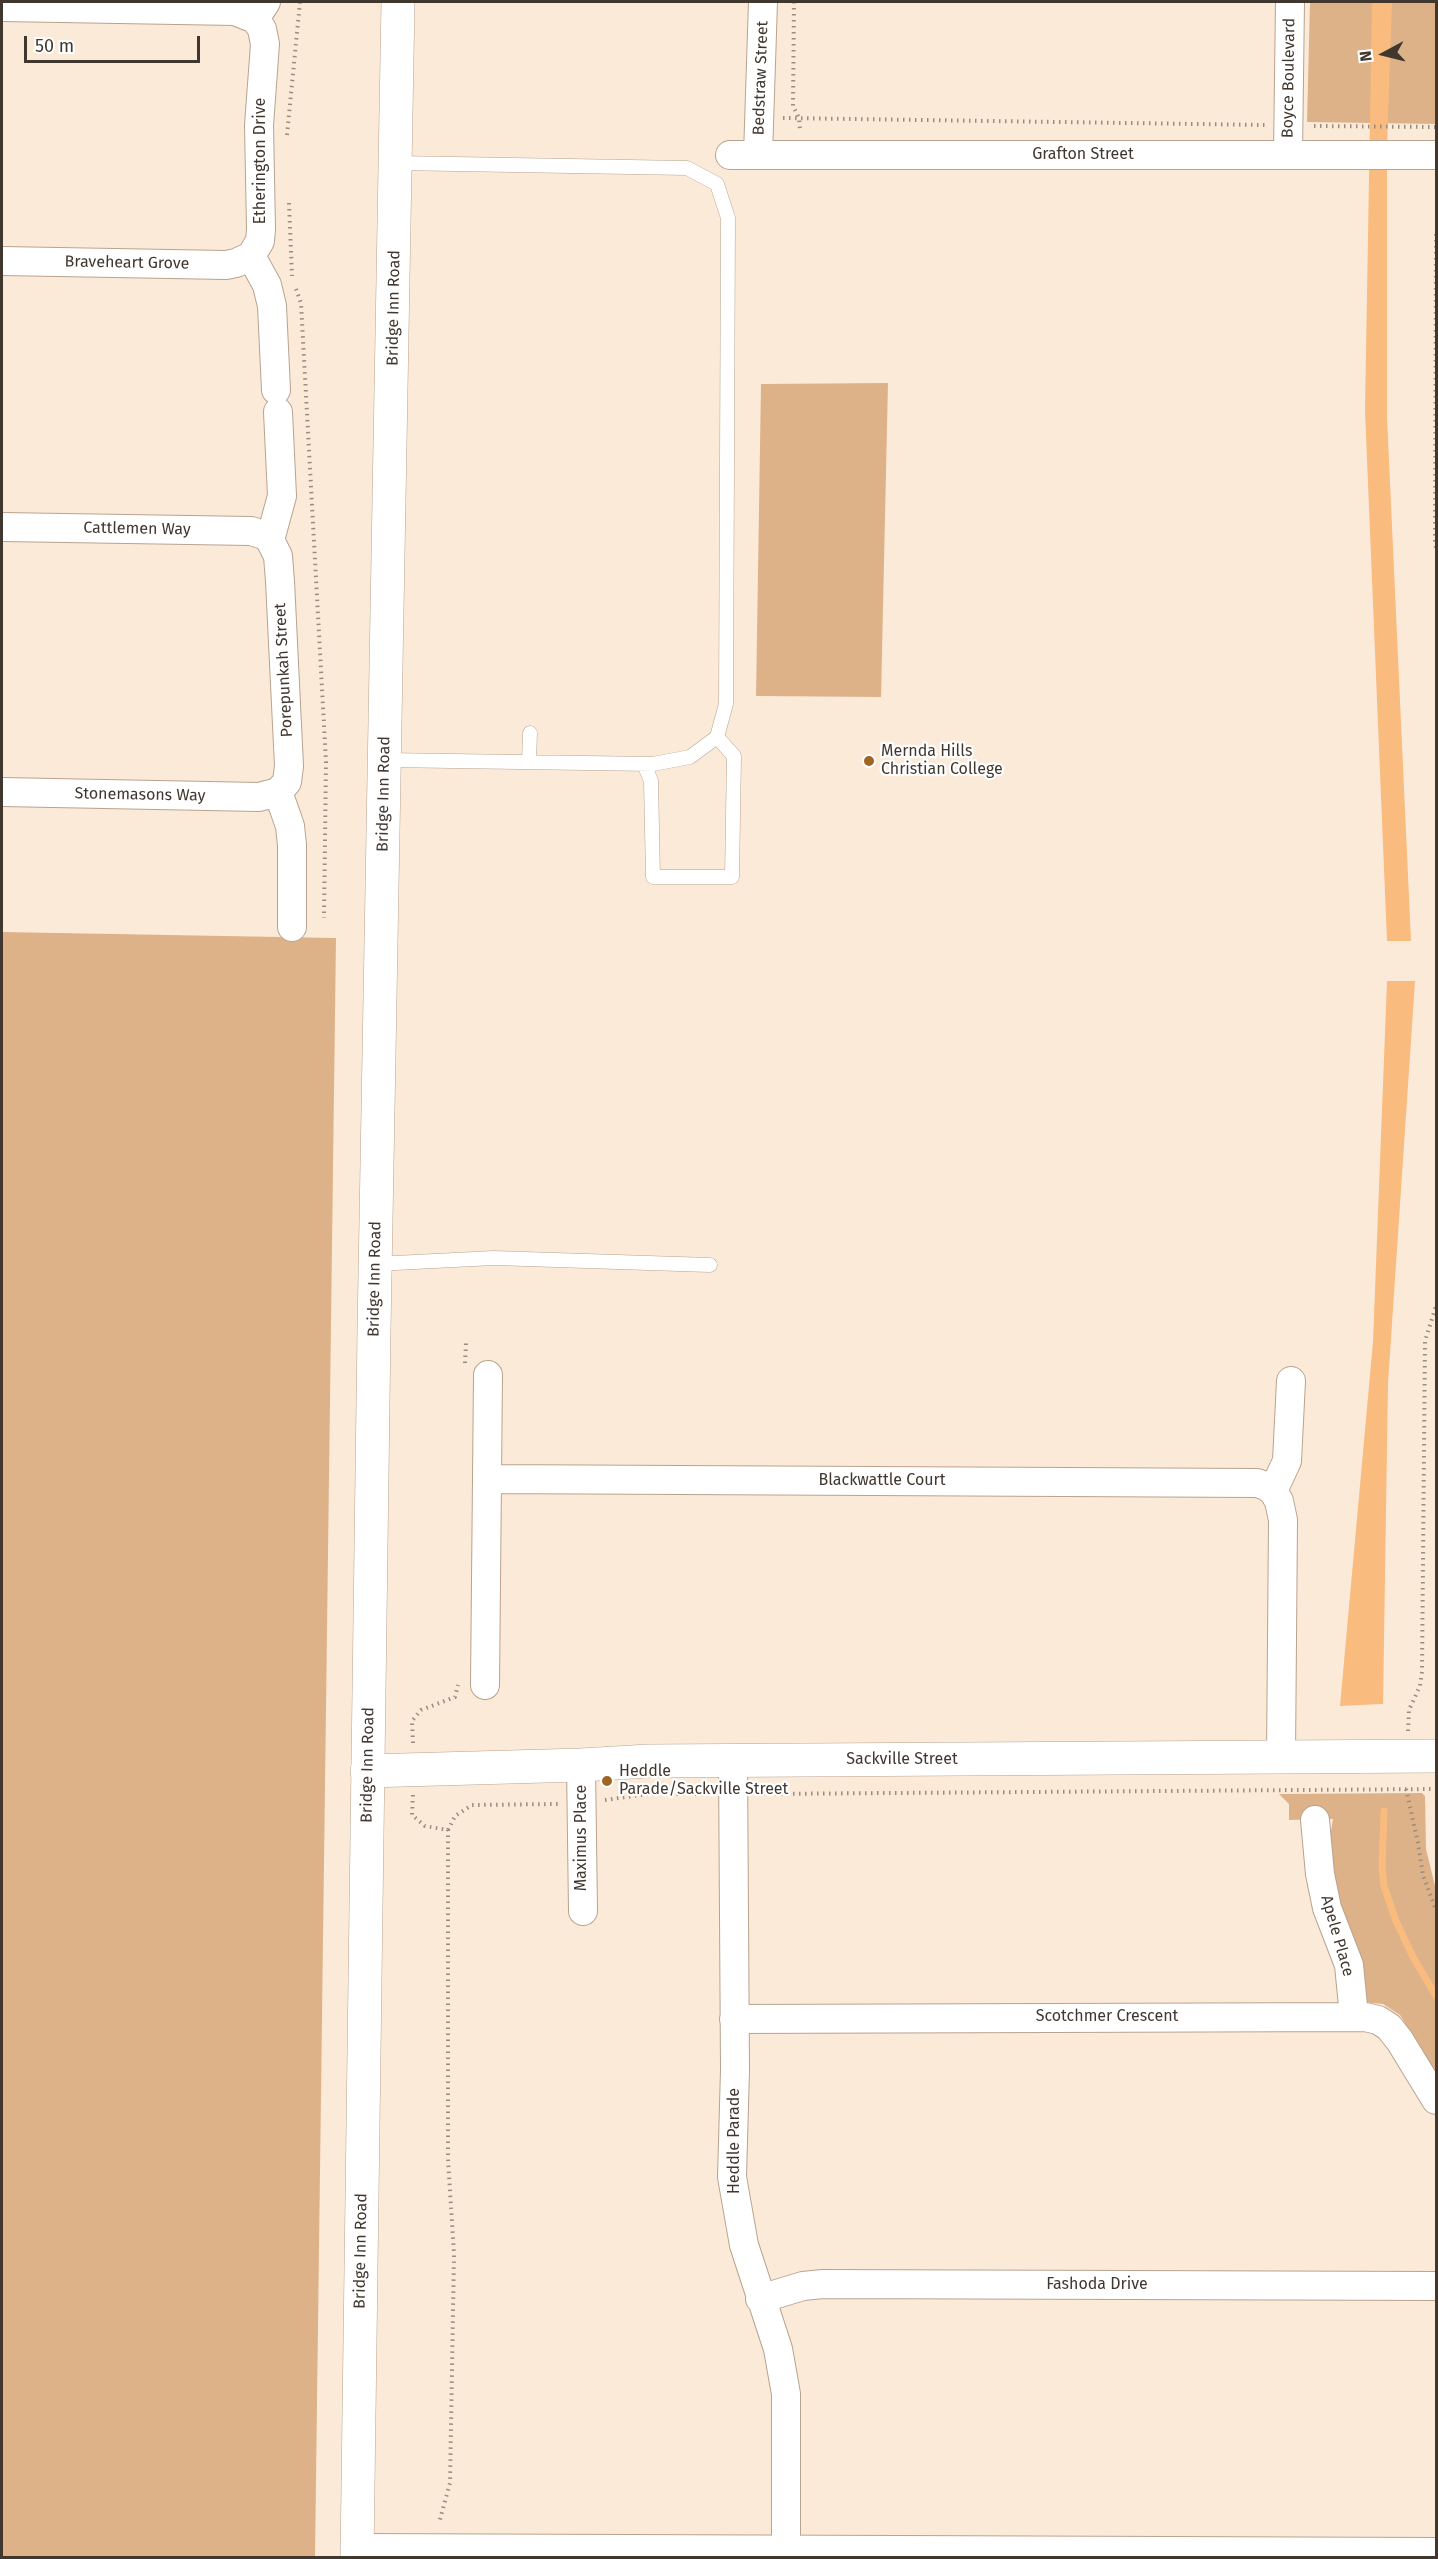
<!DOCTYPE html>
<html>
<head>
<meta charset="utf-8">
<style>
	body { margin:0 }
	#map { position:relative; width:1438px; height:2559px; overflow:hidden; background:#fcead9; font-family:"Fira Sans",sans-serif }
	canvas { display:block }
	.frame { position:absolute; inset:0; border:3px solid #40372f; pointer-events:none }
	.north { position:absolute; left:1354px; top:24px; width:60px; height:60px; -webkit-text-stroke:4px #fff; paint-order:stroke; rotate:263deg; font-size:16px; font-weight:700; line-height:24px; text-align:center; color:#40372f }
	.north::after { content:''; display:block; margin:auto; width:21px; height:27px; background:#40372f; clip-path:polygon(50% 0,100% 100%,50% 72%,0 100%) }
	.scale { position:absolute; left:24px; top:36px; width:176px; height:27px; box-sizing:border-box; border:3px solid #40372f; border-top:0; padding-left:8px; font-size:18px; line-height:21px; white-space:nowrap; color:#40372f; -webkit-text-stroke:4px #fff; paint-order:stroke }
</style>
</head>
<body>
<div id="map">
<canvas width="1438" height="2559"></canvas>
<div class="frame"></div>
<div class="north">N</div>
<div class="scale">50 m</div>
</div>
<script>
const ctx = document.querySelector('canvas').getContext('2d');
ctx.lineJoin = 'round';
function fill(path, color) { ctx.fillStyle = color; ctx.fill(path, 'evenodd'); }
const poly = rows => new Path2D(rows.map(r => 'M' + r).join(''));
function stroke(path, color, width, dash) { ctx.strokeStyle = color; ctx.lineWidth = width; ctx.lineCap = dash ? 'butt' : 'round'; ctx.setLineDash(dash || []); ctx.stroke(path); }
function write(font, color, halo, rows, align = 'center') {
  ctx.font = font + ' "Fira Sans",sans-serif'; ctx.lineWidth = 4.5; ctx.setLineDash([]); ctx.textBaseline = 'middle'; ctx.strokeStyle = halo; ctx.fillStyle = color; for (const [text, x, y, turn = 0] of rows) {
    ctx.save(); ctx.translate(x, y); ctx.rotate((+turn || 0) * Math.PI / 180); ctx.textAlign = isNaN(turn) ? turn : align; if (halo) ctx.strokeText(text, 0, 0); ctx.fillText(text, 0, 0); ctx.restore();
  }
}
const green = poly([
	[1310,2,1436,2,1436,124,1307,122],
	[888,383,881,697,756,696,761,384],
	[2,932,336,938,315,2557,2,2558],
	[1422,1793,1425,1796,1426,1849,1436,1890,1436,2074,1400,2015,1383,2004,1361,2002,1338,1903,1329,1843,1333,1819,1289,1820,1289,1804,1279,1794]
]);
const water = poly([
	[1372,2,1392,2,1387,147,1387,417,1411,941,1387,941,1365,411],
	[1387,981,1415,981,1388,1383,1383,1704,1340,1706,1373,1342]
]);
const stream = poly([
	[1384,1811,1382,1867,1384,1886,1396,1921,1413,1957,1436,1996]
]);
const path = poly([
	[794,2,793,106,799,118,800,130],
	[783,118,1265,125],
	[1314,126,1436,127],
	[287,135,300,2],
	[289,203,292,276],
	[1436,234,1435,540,1436,550],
	[296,289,301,303,326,762,324,918],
	[465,1363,466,1343],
	[1408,1731,1409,1710,1420,1686,1422,1672,1425,1341,1436,1306],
	[413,1743,412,1721,421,1710,455,1697,458,1685],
	[1406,1789,1418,1843,1423,1875,1436,1910],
	[757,1794,1436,1789],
	[413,1795,412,1815,425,1826,448,1830,448,2159,454,2254,450,2483,439,2523],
	[605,1800,648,1794,708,1794],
	[448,1830,455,1816,472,1805,558,1804]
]);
const service = poly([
	[385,760,653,764,690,757,717,737,726,704,728,218,717,184,687,168,396,163],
	[529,762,530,733],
	[644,764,651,781,653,877,732,877,734,756,717,737],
	[375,1264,494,1258,710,1265]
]);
const minor = poly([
	[2,7,235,11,255,19],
	[1288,154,1290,2],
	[730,155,1436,155],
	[758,155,763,2],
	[251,256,267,285,272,306,276,390],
	[2,261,226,265,236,263,251,256,260,241,261,229,259,125,265,44,262,29,255,19,266,2],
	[2,527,251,531,264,535,270,540],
	[2,792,259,797,278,792,287,782,289,766,280,581,278,556,270,540,282,496,278,412],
	[278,792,290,826,292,845,292,927],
	[488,1479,1257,1483,1266,1486,1273,1491,1279,1501,1283,1520,1281,1757],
	[1273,1491,1287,1461,1291,1381],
	[485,1685,488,1375],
	[733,1761,735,2070,732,2177,744,2245,778,2349,786,2394,786,2549],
	[581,1765,583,1911],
	[1315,1820,1320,1874,1327,1908,1349,1965,1354,2016],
	[734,2019,1365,2017,1378,2020,1389,2027,1400,2041,1436,2100],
	[760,2299,803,2286,823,2284,1436,2286],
	[357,2548,1436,2552]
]);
const tertiary = poly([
	[367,1771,581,1765,649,1761,1436,1756]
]);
const secondary = poly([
	[357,2558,374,1330,398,2]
]);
const markers = [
	[869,761,6,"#9f6524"],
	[607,1781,6,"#9f6524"]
];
const streetNames = [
	["Bedstraw Street",761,78,-88],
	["Boyce Boulevard",1289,78,-89],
	["Grafton Street",1083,155],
	["Etherington Drive",261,161,-90],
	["Braveheart Grove",127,263,1],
	["Bridge Inn Road",394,308,-89],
	["Cattlemen Way",137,529,1],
	["Porepunkah Street",284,670,-93],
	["Bridge Inn Road",384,794,-89],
	["Stonemasons Way",140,795,1],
	["Bridge Inn Road",375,1279,-89],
	["Blackwattle Court",882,1481],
	["Sackville Street",902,1760],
	["Bridge Inn Road",368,1765,-89],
	["Maximus Place",582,1838,-90],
	["Apele Place",1337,1936,74],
	["Scotchmer Crescent",1107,2017],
	["Heddle Parade",735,2141,-90],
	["Bridge Inn Road",361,2251,-89],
	["Fashoda Drive",1097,2285]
];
const poiNames = [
	["Mernda Hills",881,752],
	["Christian College",881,770],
	["Heddle",619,1772],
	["Parade/Sackville Street",619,1790]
];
fill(green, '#deb289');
fill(water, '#f9bb7e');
stroke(stream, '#f9bb7e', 7);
stroke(service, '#b8a38f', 15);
stroke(minor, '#b8a38f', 30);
stroke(tertiary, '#b8a38f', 34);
stroke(secondary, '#b8a38f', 34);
stroke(path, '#9a8c80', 4, [1.5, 4.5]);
stroke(service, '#fff', 14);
stroke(minor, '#fff', 28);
stroke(tertiary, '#fff', 33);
stroke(secondary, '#fff', 33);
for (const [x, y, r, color] of markers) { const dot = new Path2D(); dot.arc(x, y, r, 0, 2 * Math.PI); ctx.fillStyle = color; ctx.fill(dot); stroke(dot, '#fff', 2); }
write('16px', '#40372f', '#fff', streetNames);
write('16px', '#40372f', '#fff', poiNames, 'left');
</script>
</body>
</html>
